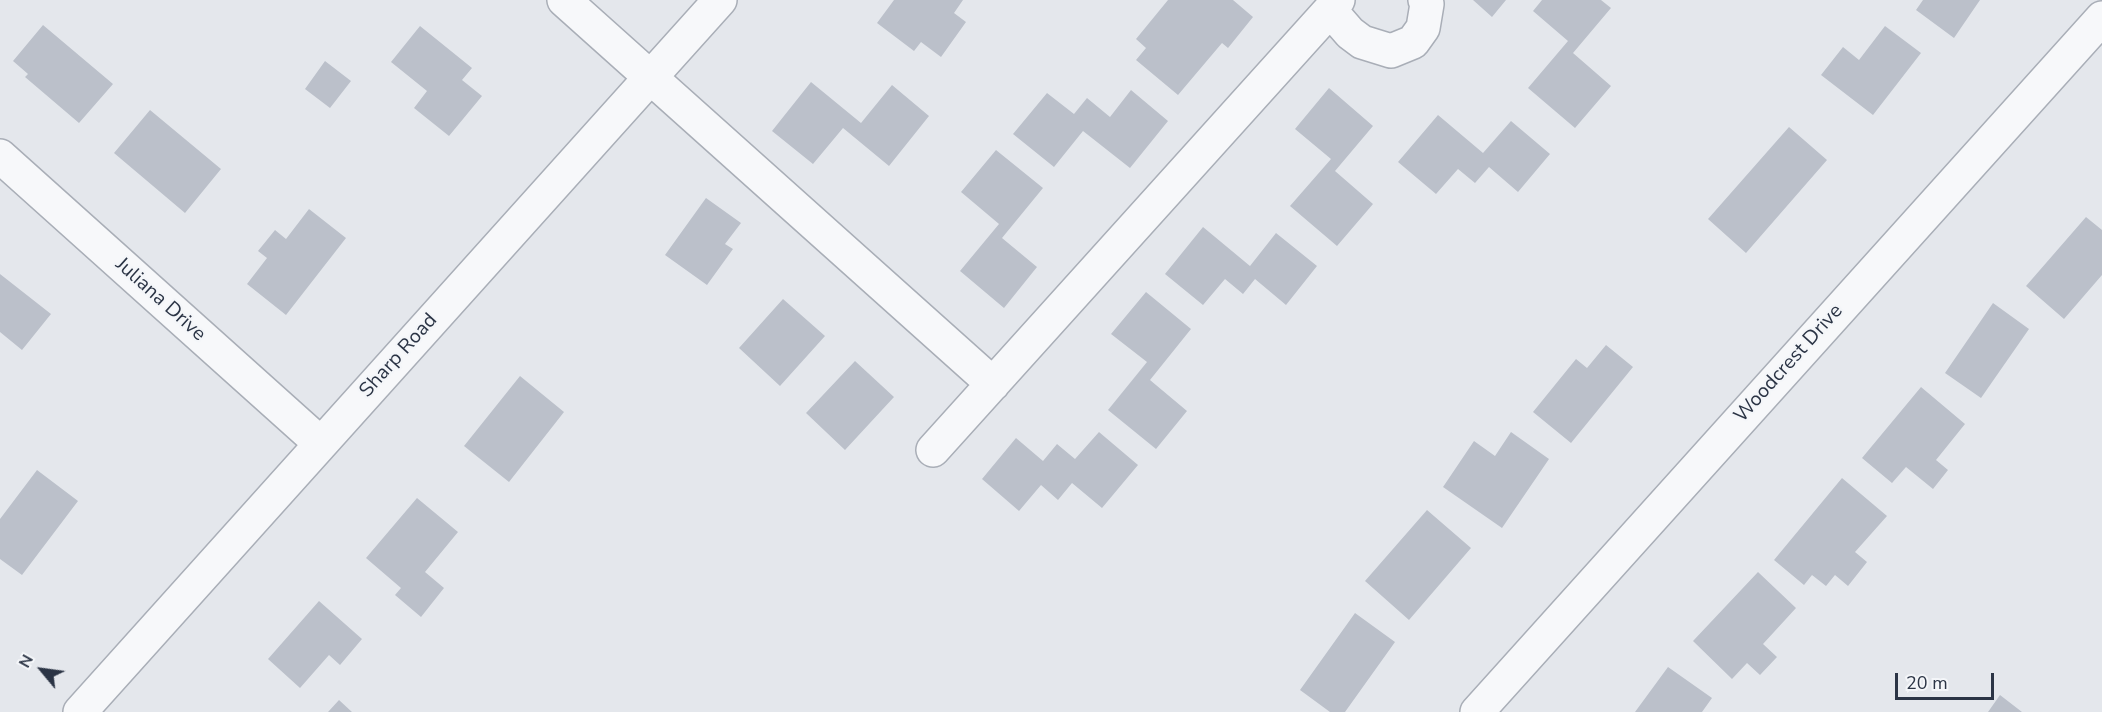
<!DOCTYPE html>
<html>
<head>
<meta charset="utf-8">
<style>
	body { margin:0 }
	#map { position:relative; width:2102px; height:712px; overflow:hidden; background:#e4e7ec; font-family:"Nunito Sans",sans-serif }
	canvas { display:block }
	.north { position:absolute; left:12px; top:640px; width:60px; height:60px; -webkit-text-stroke:4px #f4f6f9; paint-order:stroke; rotate:299deg; font-size:16px; font-weight:700; line-height:24px; text-align:center; color:#2b3445 }
	.north::after { content:''; display:block; margin:auto; width:21px; height:27px; background:#2b3445; clip-path:polygon(50% 0,100% 100%,50% 72%,0 100%) }
	.scale { position:absolute; left:1895px; top:673px; width:99px; height:27px; box-sizing:border-box; border:3px solid #2b3445; border-top:0; padding-left:8px; font-size:18px; line-height:21px; white-space:nowrap; color:#2b3445; -webkit-text-stroke:4px #f4f6f9; paint-order:stroke }
</style>
</head>
<body>
<div id="map">
<canvas width="2102" height="712"></canvas>
<div class="north">N</div>
<div class="scale">20 m</div>
</div>
<script>
const ctx = document.querySelector('canvas').getContext('2d');
ctx.lineJoin = 'round';
function fill(path, color) { ctx.fillStyle = color; ctx.fill(path, 'evenodd'); }
const poly = rows => new Path2D(rows.map(r => 'M' + r).join(''));
function stroke(path, color, width, dash) { ctx.strokeStyle = color; ctx.lineWidth = width; ctx.lineCap = dash ? 'butt' : 'round'; ctx.setLineDash(dash || []); ctx.stroke(path); }
function write(font, color, halo, rows, align = 'center') {
  ctx.font = font + ' "Nunito Sans",sans-serif'; ctx.lineWidth = 4.5; ctx.setLineDash([]); ctx.textBaseline = 'middle'; ctx.strokeStyle = halo; ctx.fillStyle = color; for (const [text, x, y, turn = 0] of rows) {
    ctx.save(); ctx.translate(x, y); ctx.rotate((+turn || 0) * Math.PI / 180); ctx.textAlign = isNaN(turn) ? turn : align; if (halo) ctx.strokeText(text, 0, 0); ctx.fillText(text, 0, 0); ctx.restore();
  }
}
const building = poly([
	[894,0,963,0,954,13,966,22,941,57,921,42,914,51,877,23],
	[1168,0,1233,0,1253,17,1228,48,1222,43,1178,95,1136,60,1146,48,1136,39],
	[1473,0,1506,0,1492,17],
	[1542,0,1601,0,1611,8,1573,53,1611,86,1575,128,1528,88,1568,41,1533,11],
	[1923,0,1980,0,1954,38,1916,10],
	[43,25,113,84,79,123,25,77,28,74,13,61],
	[420,26,472,68,462,80,482,96,449,136,414,108,427,91,391,62],
	[1885,26,1921,53,1873,115,1821,75,1843,47,1859,60],
	[325,61,351,81,330,108,305,89],
	[811,82,861,123,892,85,929,116,889,166,843,128,813,164,772,131],
	[1329,88,1373,126,1335,171,1373,204,1337,246,1290,206,1331,159,1295,129],
	[1131,90,1168,121,1130,168,1083,131,1054,167,1013,134,1047,93,1074,114,1087,98,1110,117],
	[150,110,221,169,185,213,114,153],
	[1438,115,1483,153,1511,121,1550,154,1518,192,1489,167,1475,183,1458,169,1436,194,1398,162],
	[1789,127,1827,160,1746,253,1708,219],
	[996,150,1043,188,1002,238,1037,267,1004,308,960,271,999,224,961,192],
	[706,198,741,223,725,244,733,249,707,285,665,255],
	[309,209,346,238,286,315,247,284,267,258,258,251,275,230,286,239],
	[2086,217,2102,230,2102,275,2064,319,2026,286],
	[1203,227,1250,266,1276,233,1317,266,1286,305,1255,279,1243,294,1225,279,1203,305,1165,274],
	[0,274,51,314,22,350,0,332],
	[1146,292,1191,329,1150,380,1187,411,1156,449,1108,410,1147,362,1111,334],
	[783,299,825,336,780,386,739,348],
	[1993,303,2029,329,1981,398,1945,373],
	[1606,345,1633,367,1571,443,1533,412,1576,359,1587,368],
	[855,361,894,397,845,450,806,413],
	[520,376,564,412,509,482,464,446],
	[1921,387,1965,424,1936,460,1948,470,1933,489,1906,467,1892,483,1862,458],
	[1099,432,1138,465,1102,508,1072,483,1058,500,1041,485,1019,511,982,479,1016,438,1043,461,1057,444,1075,459],
	[1511,432,1549,459,1502,528,1443,487,1474,441,1495,456],
	[37,470,78,501,22,575,0,559,0,519],
	[1842,478,1887,516,1855,552,1867,562,1848,586,1835,575,1826,586,1812,575,1804,585,1774,560],
	[417,498,458,532,425,572,444,588,421,617,395,595,401,588,366,558],
	[1427,510,1471,548,1409,620,1365,581],
	[1758,572,1796,608,1763,644,1777,657,1760,675,1747,663,1732,679,1693,641],
	[319,601,362,639,340,665,329,655,300,688,268,659],
	[1355,613,1395,642,1345,712,1330,712,1300,690],
	[1668,667,1712,698,1702,712,1635,712],
	[2000,695,2022,712,1988,712],
	[339,700,352,712,328,712]
]);
const minor = poly([
	[564,0,993,384],
	[1338,0,1330,10,1350,33,1362,42,1391,51,1413,42,1423,28,1427,4,1425,0],
	[0,156,320,443],
	[933,450,1330,10],
	[80,712,720,0],
	[1477,712,2102,18]
]);
const streetNames = [
	["Juliana Drive",160,300,42],
	["Sharp Road",399,356,-48],
	["Woodcrest Drive",1789,364,-48]
];
fill(building, '#bbc0ca');
stroke(minor, '#a9aeb7', 36);
stroke(minor, '#f7f8fa', 33);
write('20px', '#2b3445', '#f4f6f9', streetNames);
</script>
</body>
</html>
